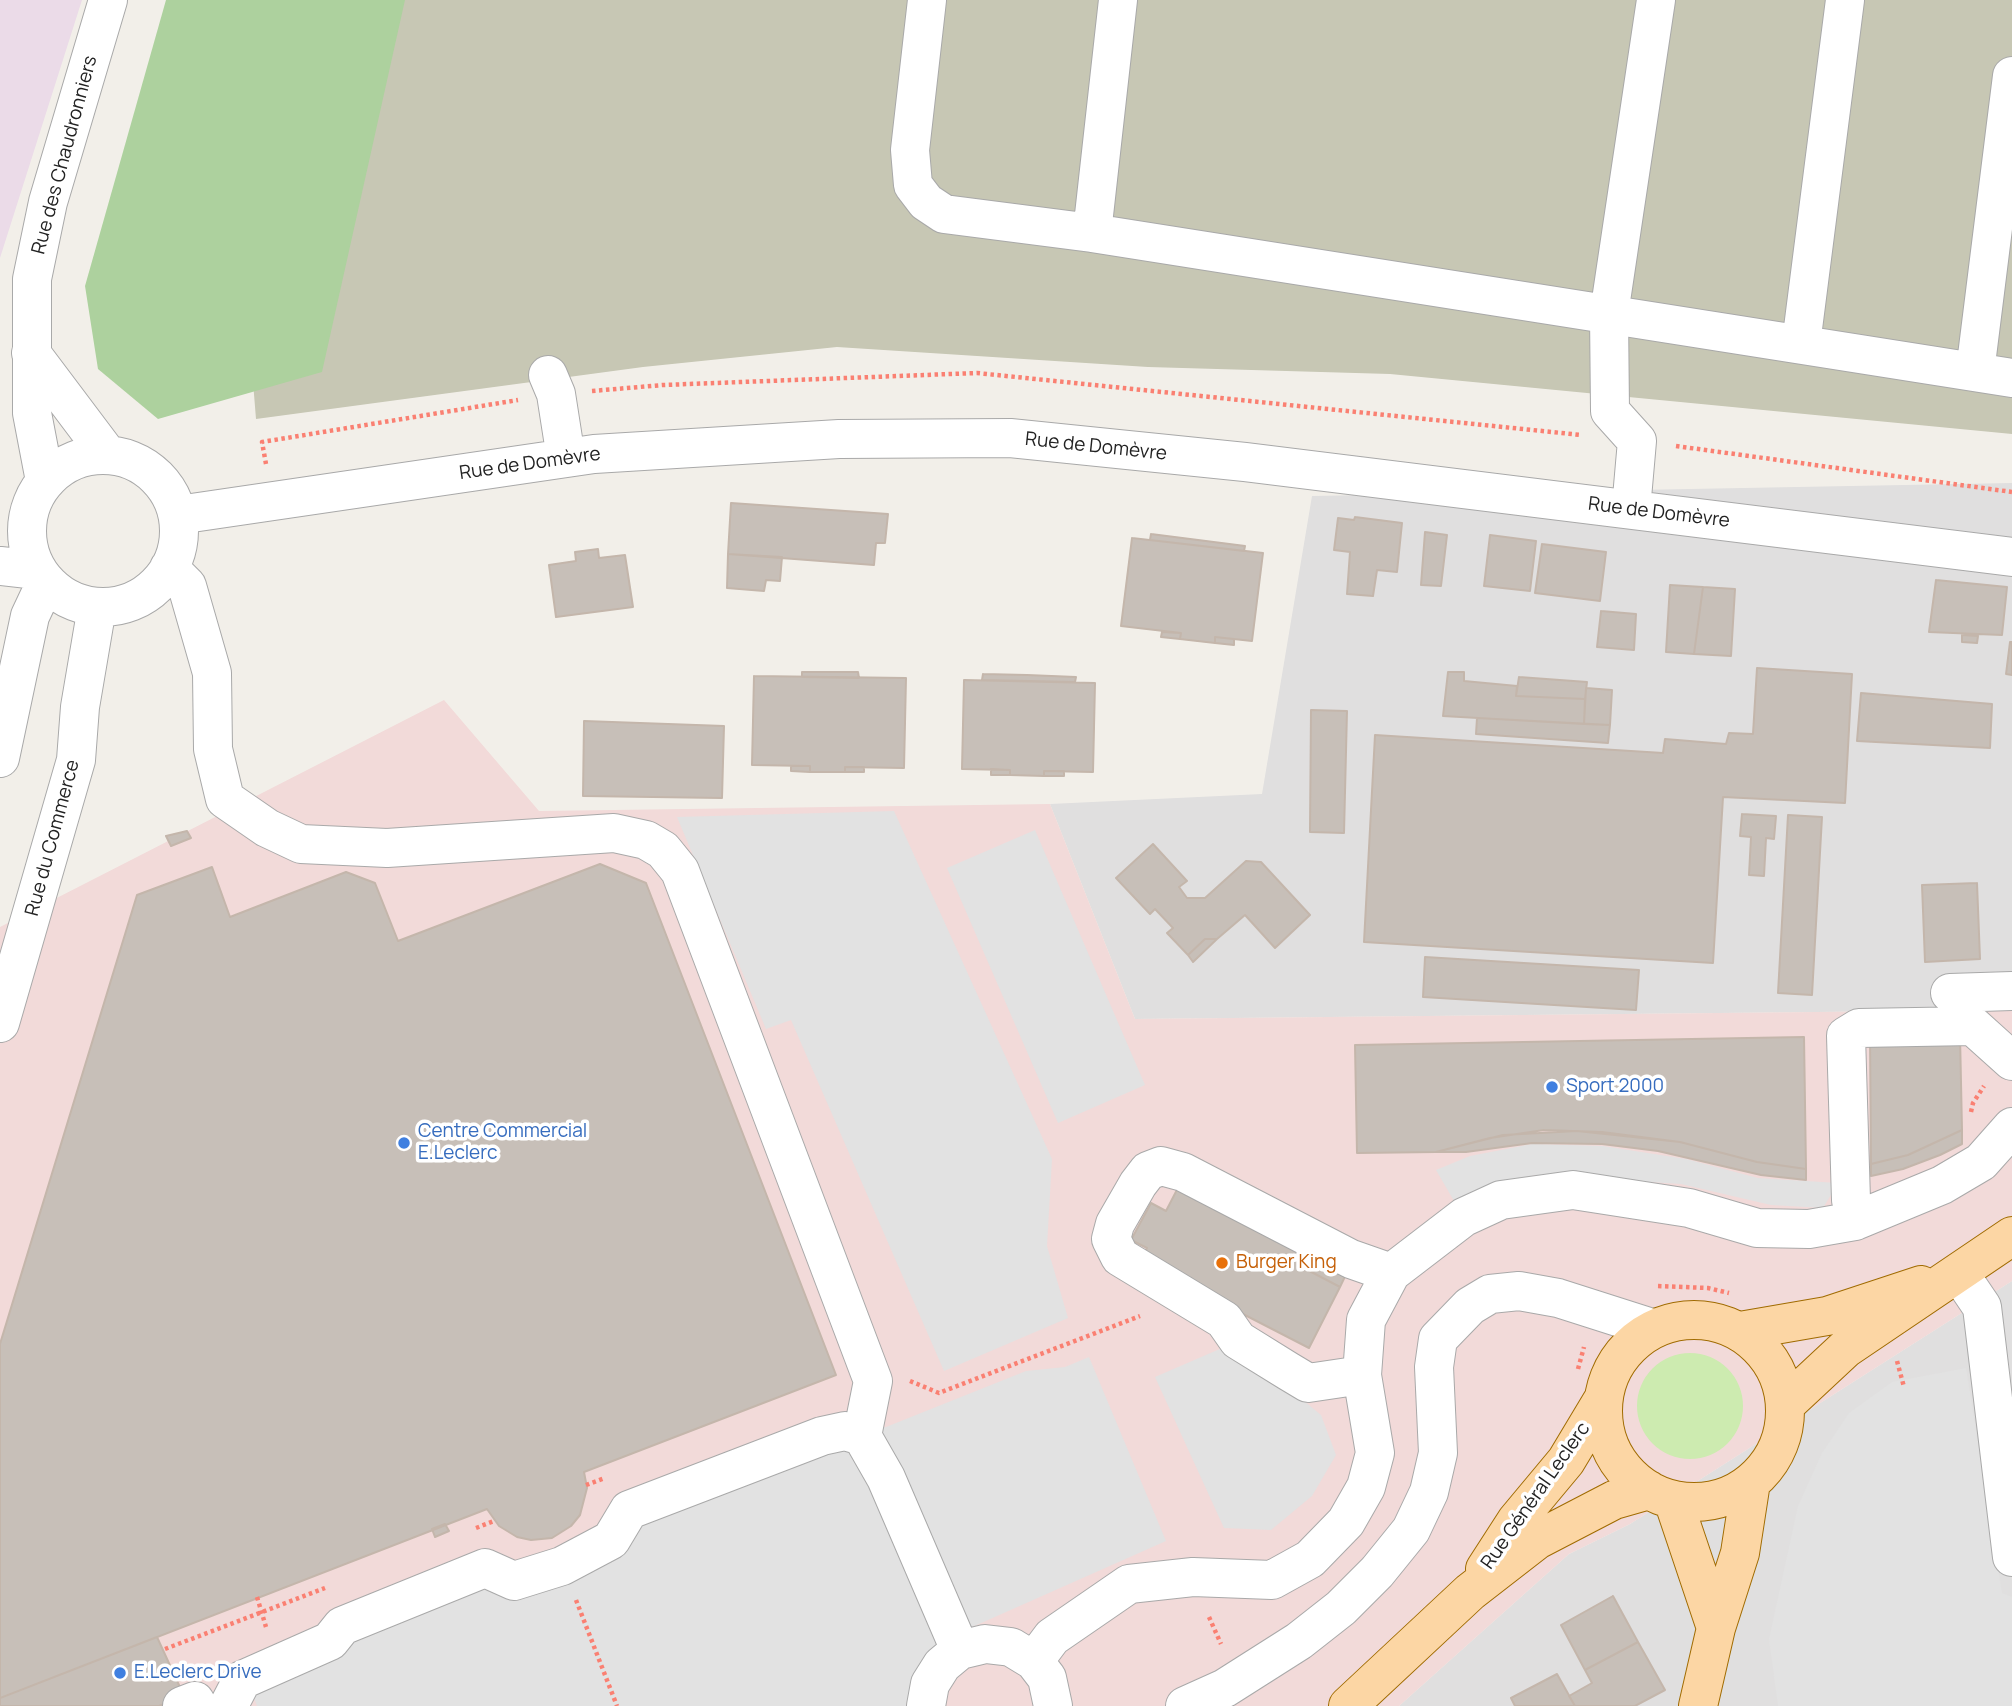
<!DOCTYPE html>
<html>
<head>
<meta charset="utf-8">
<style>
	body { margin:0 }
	canvas { display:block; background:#f2efe9 }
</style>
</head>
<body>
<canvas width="2012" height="1706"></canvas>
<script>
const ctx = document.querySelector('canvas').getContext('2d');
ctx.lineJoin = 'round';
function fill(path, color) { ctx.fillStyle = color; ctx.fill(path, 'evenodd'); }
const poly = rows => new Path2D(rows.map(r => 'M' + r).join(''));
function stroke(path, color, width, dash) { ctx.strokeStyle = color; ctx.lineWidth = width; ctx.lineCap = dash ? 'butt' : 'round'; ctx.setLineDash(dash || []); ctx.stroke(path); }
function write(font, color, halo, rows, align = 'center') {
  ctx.font = font + ' Manrope,sans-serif'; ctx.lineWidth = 7; ctx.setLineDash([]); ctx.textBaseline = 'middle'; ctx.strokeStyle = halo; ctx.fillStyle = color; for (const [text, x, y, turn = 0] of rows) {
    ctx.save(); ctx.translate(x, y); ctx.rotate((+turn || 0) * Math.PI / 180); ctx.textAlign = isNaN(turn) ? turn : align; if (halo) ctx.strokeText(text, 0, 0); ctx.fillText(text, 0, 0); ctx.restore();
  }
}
const residential = poly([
	[2012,483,2012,1010,1135,1019,1050,804,1262,794,1312,496],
	[2012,1281,2012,1706,1399,1706,1569,1554,1630,1524]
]);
const commercial = poly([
	[444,700,539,811,1050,804,1135,1019,2012,1010,2012,1281,1630,1524,1569,1554,1399,1706,0,1706,0,927]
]);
const industrial = poly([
	[0,0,82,0,0,258]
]);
const construction = poly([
	[354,0,2012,0,2012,434,1390,374,1148,367,837,347,643,367,256,419,251,357]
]);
const grass = poly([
	'1637 1406a53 53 0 1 1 106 0a53 53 0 1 1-106 0Z'
]);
const forest = poly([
	[166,0,405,0,322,372,158,419,98,369,85,286]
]);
const parking = poly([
	[894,811,1052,1159,1047,1246,1068,1318,944,1371,791,1020,766,1029,677,817],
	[1035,830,1145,1085,1058,1123,947,868],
	[1532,1144,1603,1146,1686,1159,1758,1178,1838,1183,1823,1208,1771,1205,1681,1184,1537,1175,1494,1183,1454,1201,1436,1170,1470,1156],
	[1229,1345,1286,1386,1321,1415,1336,1455,1312,1496,1271,1530,1224,1528,1155,1377],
	[1089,1357,1166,1541,961,1632,915,1673,906,1706,257,1706,249,1685,486,1572,524,1588,627,1518,845,1433,886,1427,1026,1371,1065,1367],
	[1966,1368,2002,1593,2012,1597,2012,1706,1778,1706,1769,1639,1798,1506,1822,1453,1849,1413,1892,1382]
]);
const building = poly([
	[731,503,888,514,885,543,876,543,874,565,728,554,731,503],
	[1355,517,1402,523,1397,572,1377,570,1373,596,1347,594,1350,552,1334,550,1338,518,1354,520,1355,517],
	[1425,532,1447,535,1441,586,1421,585,1425,532],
	[1151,534,1245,546,1244,551,1150,540,1151,534],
	[1490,535,1536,541,1530,591,1484,586,1490,535],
	[1132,538,1263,553,1252,641,1215,637,1215,643,1180,639,1181,633,1121,626,1132,538],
	[1542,544,1606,552,1600,601,1535,593,1542,544],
	[598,549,599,558,625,555,633,607,556,617,549,565,576,561,575,552,598,549],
	[728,554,782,557,780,581,766,580,764,591,727,588,728,554],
	[1936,580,2007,587,2002,635,1929,632,1936,580],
	[1670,585,1703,587,1694,654,1666,652,1670,585],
	[1703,587,1735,589,1731,656,1694,654,1703,587],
	[1601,611,1636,614,1634,650,1597,647,1601,611],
	[1162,632,1181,633,1180,639,1161,637,1162,632],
	[1962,635,1978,636,1977,643,1962,642,1962,635],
	[1215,637,1234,639,1234,645,1215,643,1215,637],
	[2010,642,2012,642,2012,675,2006,674,2010,642],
	[1757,668,1852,674,1845,803,1723,797,1713,963,1364,942,1375,735,1663,753,1665,739,1726,744,1729,733,1753,734,1757,668],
	[802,672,858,672,859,678,802,677,802,672],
	[1448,672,1464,672,1464,681,1517,686,1516,696,1585,699,1584,724,1443,716,1448,672],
	[983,674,1027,675,1076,677,1075,682,982,680,983,674],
	[754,676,906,678,904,768,845,767,845,772,810,772,810,766,752,765,754,676],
	[1519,677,1587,682,1585,699,1516,696,1519,677],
	[964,680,1095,683,1093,772,1044,771,1044,776,1010,775,1010,770,962,769,964,680],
	[1586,688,1612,690,1610,725,1584,724,1586,688],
	[1861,693,1992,704,1990,748,1857,741,1861,693],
	[1311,710,1347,711,1344,833,1310,832,1311,710],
	[1477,718,1610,725,1608,743,1476,734,1477,718],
	[584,721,724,726,722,798,583,796,584,721],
	[791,766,810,766,810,772,791,771,791,766],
	[845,767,864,767,864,772,845,772,845,767],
	[991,769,1010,770,1010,775,991,775,991,769],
	[1044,771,1064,771,1064,776,1044,776,1044,771],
	[1742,814,1776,816,1774,839,1766,838,1764,876,1749,875,1751,837,1740,836,1742,814],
	[1788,815,1822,817,1812,995,1778,993,1788,815],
	[187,831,191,838,171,846,166,836,187,831],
	[1153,844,1187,881,1179,887,1187,898,1205,898,1246,861,1261,862,1310,915,1275,948,1245,915,1217,939,1205,939,1188,955,1167,933,1173,928,1155,909,1150,914,1116,878,1153,844],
	[600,864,646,883,836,1375,584,1472,587,1488,580,1515,571,1526,552,1538,531,1540,517,1537,499,1526,487,1509,0,1698,0,1344,137,895,212,867,230,917,346,872,375,883,398,941,600,864],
	[1977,883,1980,959,1925,962,1922,885,1977,883],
	[1205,939,1217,939,1193,962,1188,955,1205,939],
	[1425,957,1639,970,1636,1010,1423,997,1425,957],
	[1870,1035,1960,1035,1962,1130,1908,1155,1871,1164,1870,1035],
	[1804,1037,1806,1169,1757,1162,1680,1142,1577,1131,1503,1135,1436,1152,1357,1153,1355,1045,1804,1037],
	[1544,1130,1602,1132,1680,1142,1757,1162,1806,1169,1806,1180,1761,1175,1658,1151,1602,1144,1532,1143,1466,1152,1436,1152,1490,1138,1544,1130],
	[1962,1130,1962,1144,1940,1155,1903,1169,1871,1176,1871,1164,1908,1155,1962,1130],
	[1181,1182,1307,1247,1298,1265,1340,1287,1309,1348,1140,1261,1147,1248,1131,1240,1151,1203,1166,1211,1181,1182],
	[1307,1247,1349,1268,1340,1287,1298,1265,1307,1247],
	[445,1524,449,1531,435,1537,432,1529,445,1524],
	[1613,1596,1638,1642,1585,1670,1561,1625,1613,1596],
	[157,1637,184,1696,159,1706,0,1706,0,1698,157,1637],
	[1638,1642,1665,1690,1635,1706,1575,1706,1569,1696,1592,1683,1585,1670,1638,1642],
	[1557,1674,1575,1706,1515,1706,1511,1698,1557,1674]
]);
const path = poly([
	[592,391,663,385,977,373,1581,435],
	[1676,446,2012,492],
	[266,464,262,442,518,400],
	[1971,1112,1973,1103,1984,1086],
	[1658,1286,1708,1288,1729,1293],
	[1897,1361,1904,1387],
	[1578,1369,1584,1347],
	[910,1381,939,1393,1140,1316],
	[586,1485,605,1478],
	[476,1528,494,1521],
	[257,1597,266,1627],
	[576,1600,617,1706],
	[1209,1617,1221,1644],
	[165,1649,325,1588]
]);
const minor = poly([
	[927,0,910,150,913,185,926,202,944,214,1092,233],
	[1118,0,1092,233,2012,378],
	[1801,344,1845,0],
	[31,353,107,454],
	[1975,372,2012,76],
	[548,375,556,394,566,458],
	'27 531a76 76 0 1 1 152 0a76 76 0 1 1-152 0Z',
	[45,481,32,413,32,279,48,202,108,0],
	[1631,509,1637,441,1610,411,1609,314,1656,0],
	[178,515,594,454,839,439,1010,438,1245,462,2012,557],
	[0,566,37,570],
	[169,568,187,586,212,673,213,749,225,799,267,828,301,844,387,848,614,833,646,840,663,850,680,871,873,1381,862,1436,886,1478,960,1650],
	[0,758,30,616,46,582],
	[1950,993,2012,991],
	[0,1023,76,760,80,707,97,607],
	[1855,1221,1851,1200,1846,1036,1859,1028,1973,1026,2012,1061],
	[1959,1273,1982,1307,2012,1557],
	[1362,1375,1308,1383,1288,1371,1238,1340,1224,1320,1120,1257,1111,1239,1115,1224,1138,1184,1148,1171,1161,1166,1183,1172,1351,1259,1391,1273],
	[1034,1661,1052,1637,1129,1584,1193,1577,1272,1580,1310,1559,1346,1522,1366,1487,1375,1453,1362,1375,1366,1320,1391,1273,1464,1217,1501,1200,1573,1190,1689,1208,1757,1228,1809,1229,1855,1221,1942,1185,1981,1162,2012,1127],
	[230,1703,242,1680,330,1641,342,1626,485,1568,514,1581,562,1566,611,1540,629,1510,822,1436,845,1431,862,1436],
	[182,1706,195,1701,198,1706],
	[926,1706,930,1684,942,1665,960,1650,985,1644,1011,1647,1034,1661,1047,1678,1053,1706],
	[1185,1706,1225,1688,1299,1641,1341,1608,1377,1572,1411,1530,1429,1492,1438,1453,1434,1367,1438,1339,1470,1306,1490,1294,1519,1291,1558,1298,1652,1328]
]);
const major = poly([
	'1603 1411a91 91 0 1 1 182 0a91 91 0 1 1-182 0Z',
	[1740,1331,1827,1316,1921,1285],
	[1786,1404,1845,1349,2012,1236],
	[1673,1500,1716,1628],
	[1485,1569,1516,1521,1566,1461,1602,1401],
	[1348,1706,1470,1592,1537,1540,1614,1500,1649,1490],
	[1698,1706,1716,1628,1740,1553,1751,1482]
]);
const markers = [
	[1552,1087,7,"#3f7fe0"],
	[404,1143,7,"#3f7fe0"],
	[1222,1263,7,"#e8710a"],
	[120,1673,7,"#3f7fe0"]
];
const streetNames = [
	["Rue des Chaudronniers",65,155,-75],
	["Rue de Domèvre",1096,447,6],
	["Rue de Domèvre",530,464,-8],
	["Rue de Domèvre",1659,513,7],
	["Rue du Commerce",53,838,-75],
	["Rue Général Leclerc",1536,1496,-55]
];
const shopNames = [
	["Sport 2000",1566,1087],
	["Centre Commercial",418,1132],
	["E.Leclerc",418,1154],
	["E.Leclerc Drive",134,1673]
];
const foodNames = [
	["Burger King",1236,1263]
];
fill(residential, '#e0dfdf');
fill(commercial, '#f2dad9');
fill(industrial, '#ebdbe8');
fill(construction, '#c7c7b4');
fill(grass, '#cdebb0');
fill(forest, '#add19e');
fill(parking, '#e2e2e2');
fill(building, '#c7bfb8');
stroke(building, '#c4b6ab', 2);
stroke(minor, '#a9a9a9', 40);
stroke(major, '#a06b00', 40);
stroke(path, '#fa8072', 4.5, [3.5, 3.5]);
stroke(minor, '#fff', 38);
stroke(major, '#fcd6a4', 38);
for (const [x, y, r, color] of markers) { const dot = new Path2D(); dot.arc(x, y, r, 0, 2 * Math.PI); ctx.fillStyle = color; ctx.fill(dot); stroke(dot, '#fff', 2.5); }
write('19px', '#222', '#fff', streetNames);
write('19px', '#366cbe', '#fff', shopNames, 'left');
write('19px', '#c56008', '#fff', foodNames, 'left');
</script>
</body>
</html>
